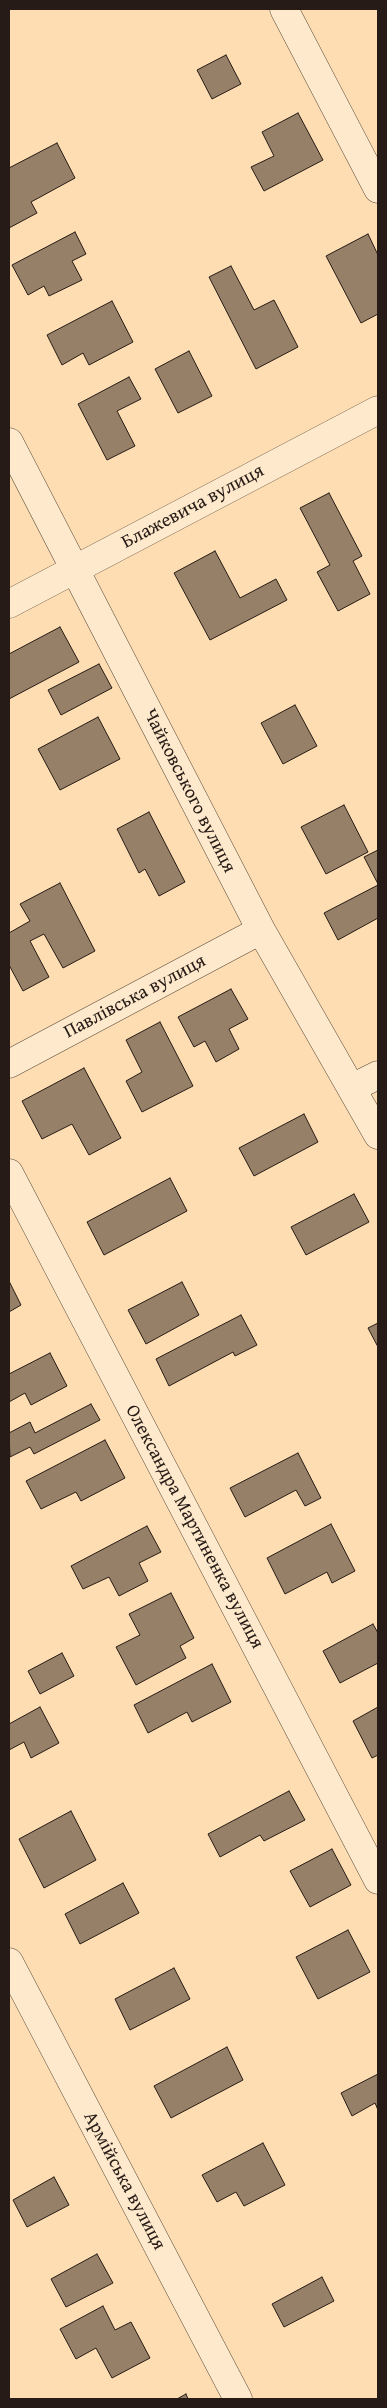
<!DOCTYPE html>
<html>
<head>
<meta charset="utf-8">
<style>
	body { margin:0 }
	#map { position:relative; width:387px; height:2408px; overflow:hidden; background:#fdddb1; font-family:"Gentium Book Plus",serif }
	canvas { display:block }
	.frame { position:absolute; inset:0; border:10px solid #261b16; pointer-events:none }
</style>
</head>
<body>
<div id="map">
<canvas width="387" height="2408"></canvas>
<div class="frame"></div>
</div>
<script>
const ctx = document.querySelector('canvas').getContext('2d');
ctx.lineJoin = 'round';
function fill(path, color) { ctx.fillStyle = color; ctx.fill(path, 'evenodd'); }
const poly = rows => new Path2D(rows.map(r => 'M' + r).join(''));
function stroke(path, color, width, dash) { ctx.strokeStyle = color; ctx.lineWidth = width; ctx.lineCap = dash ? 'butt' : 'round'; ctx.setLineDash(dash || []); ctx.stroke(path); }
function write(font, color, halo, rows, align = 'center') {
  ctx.font = font + ' "Gentium Book Plus",serif'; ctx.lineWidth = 5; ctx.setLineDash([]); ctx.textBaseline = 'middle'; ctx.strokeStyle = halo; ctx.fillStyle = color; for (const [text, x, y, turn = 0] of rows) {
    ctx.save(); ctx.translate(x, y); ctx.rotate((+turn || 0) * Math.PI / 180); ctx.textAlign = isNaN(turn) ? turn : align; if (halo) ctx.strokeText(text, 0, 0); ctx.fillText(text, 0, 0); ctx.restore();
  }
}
const building = poly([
	[226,55,241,84,212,99,197,70,226,55],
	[298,113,323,160,264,191,251,167,274,156,262,132,298,113],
	[57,143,75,178,31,202,37,213,9,228,9,168,57,143],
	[75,232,86,254,72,261,82,280,49,296,44,286,28,295,12,265,75,232],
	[368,234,378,255,378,314,361,323,326,256,368,234],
	[231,266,254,310,274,300,298,347,256,369,209,277,231,266],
	[112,301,133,342,89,365,83,353,62,365,47,335,112,301],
	[189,351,212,396,178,413,155,369,189,351],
	[129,377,141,399,117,411,135,446,107,460,78,404,129,377],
	[329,493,362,556,353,561,370,594,338,611,317,572,330,565,300,508,329,493],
	[215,551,240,598,276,579,287,600,210,640,174,573,215,551],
	[60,627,79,662,9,699,9,654,60,627],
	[99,664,112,688,61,715,48,690,99,664],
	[295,705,317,746,283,764,261,723,295,705],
	[98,717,120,759,60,790,38,749,98,717],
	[344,805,368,852,326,874,301,827,344,805],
	[149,812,185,882,159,896,145,869,139,873,117,829,149,812],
	[378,850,378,884,364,857,378,850],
	[60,883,95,951,63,968,44,934,30,941,49,977,23,991,9,965,9,933,30,921,20,904,60,883],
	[378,885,378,918,338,940,324,913,378,885],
	[231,989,248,1019,229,1029,239,1049,216,1062,205,1041,194,1047,178,1017,231,989],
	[160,1022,193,1086,142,1112,126,1081,142,1072,126,1040,160,1022],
	[84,1068,121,1138,89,1155,72,1124,42,1139,22,1101,84,1068],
	[304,1114,318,1142,254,1176,239,1148,304,1114],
	[170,1178,187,1211,104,1255,87,1222,170,1178],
	[354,1194,369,1222,306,1255,291,1227,354,1194],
	[9,1281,21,1305,9,1312,9,1281],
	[182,1282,199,1315,146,1344,128,1310,182,1282],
	[241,1315,257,1345,235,1356,233,1352,169,1386,156,1359,241,1315],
	[378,1323,378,1347,368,1328,378,1323],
	[50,1353,67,1386,31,1405,25,1393,9,1402,9,1374,50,1353],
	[91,1404,100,1420,34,1454,30,1447,10,1457,9,1433,30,1422,35,1433,91,1404],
	[105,1440,125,1478,81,1501,76,1492,41,1509,26,1481,105,1440],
	[298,1453,321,1498,305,1506,296,1490,245,1517,230,1488,298,1453],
	[331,1524,355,1571,332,1583,327,1572,285,1594,267,1558,331,1524],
	[147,1526,161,1552,139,1563,148,1581,119,1596,109,1577,83,1589,71,1566,147,1526],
	[171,1593,194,1638,180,1646,186,1658,136,1685,116,1647,140,1635,129,1614,171,1593],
	[373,1624,378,1633,378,1663,340,1683,323,1651,373,1624],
	[62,1653,74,1676,40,1694,28,1671,62,1653],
	[212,1664,231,1702,192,1722,187,1712,148,1733,134,1705,212,1664],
	[40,1707,59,1743,31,1758,24,1742,9,1750,9,1724,40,1707],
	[378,1707,378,1755,372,1758,353,1721,378,1707],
	[289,1791,305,1820,264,1841,260,1835,220,1857,208,1834,289,1791],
	[71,1811,96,1860,44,1888,19,1839,71,1811],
	[332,1849,351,1885,310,1907,290,1871,332,1849],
	[123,1883,139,1913,80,1944,65,1914,123,1883],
	[348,1930,370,1972,318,1999,296,1957,348,1930],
	[174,1968,190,1999,130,2030,115,1999,174,1968],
	[227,2047,243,2080,171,2118,154,2086,227,2047],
	[378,2074,378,2110,375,2103,352,2116,341,2093,378,2074],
	[263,2143,285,2185,244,2206,236,2192,217,2202,202,2175,263,2143],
	[54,2177,69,2205,27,2227,13,2200,54,2177],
	[97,2254,113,2283,66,2307,51,2279,97,2254],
	[322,2277,334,2301,284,2327,272,2304,322,2277],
	[103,2306,115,2330,131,2322,150,2358,112,2378,96,2348,76,2359,60,2329,103,2306],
	[186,2394,188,2399,177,2399,186,2394]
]);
const minor = poly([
	[284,9,378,189],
	[9,442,261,930,378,1135],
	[9,604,378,410],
	[9,1064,261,930],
	[352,1088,378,1075],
	[9,1173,378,1880],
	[9,1962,238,2399]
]);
const streetNames = [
	["Блажевича вулиця",193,507,-28],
	["Чайковського вулиця",189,791,63],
	["Павлівська вулиця",135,997,-28],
	["Олександра Мартиненка вулиця",194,1527,62],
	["Армійська вулиця",124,2181,62]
];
fill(building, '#968067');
stroke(building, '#261b16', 1);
stroke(minor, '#5c4c3d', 29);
stroke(minor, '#fee9cc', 28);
write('19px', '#261b16', '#fee9cc', streetNames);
</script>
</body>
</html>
